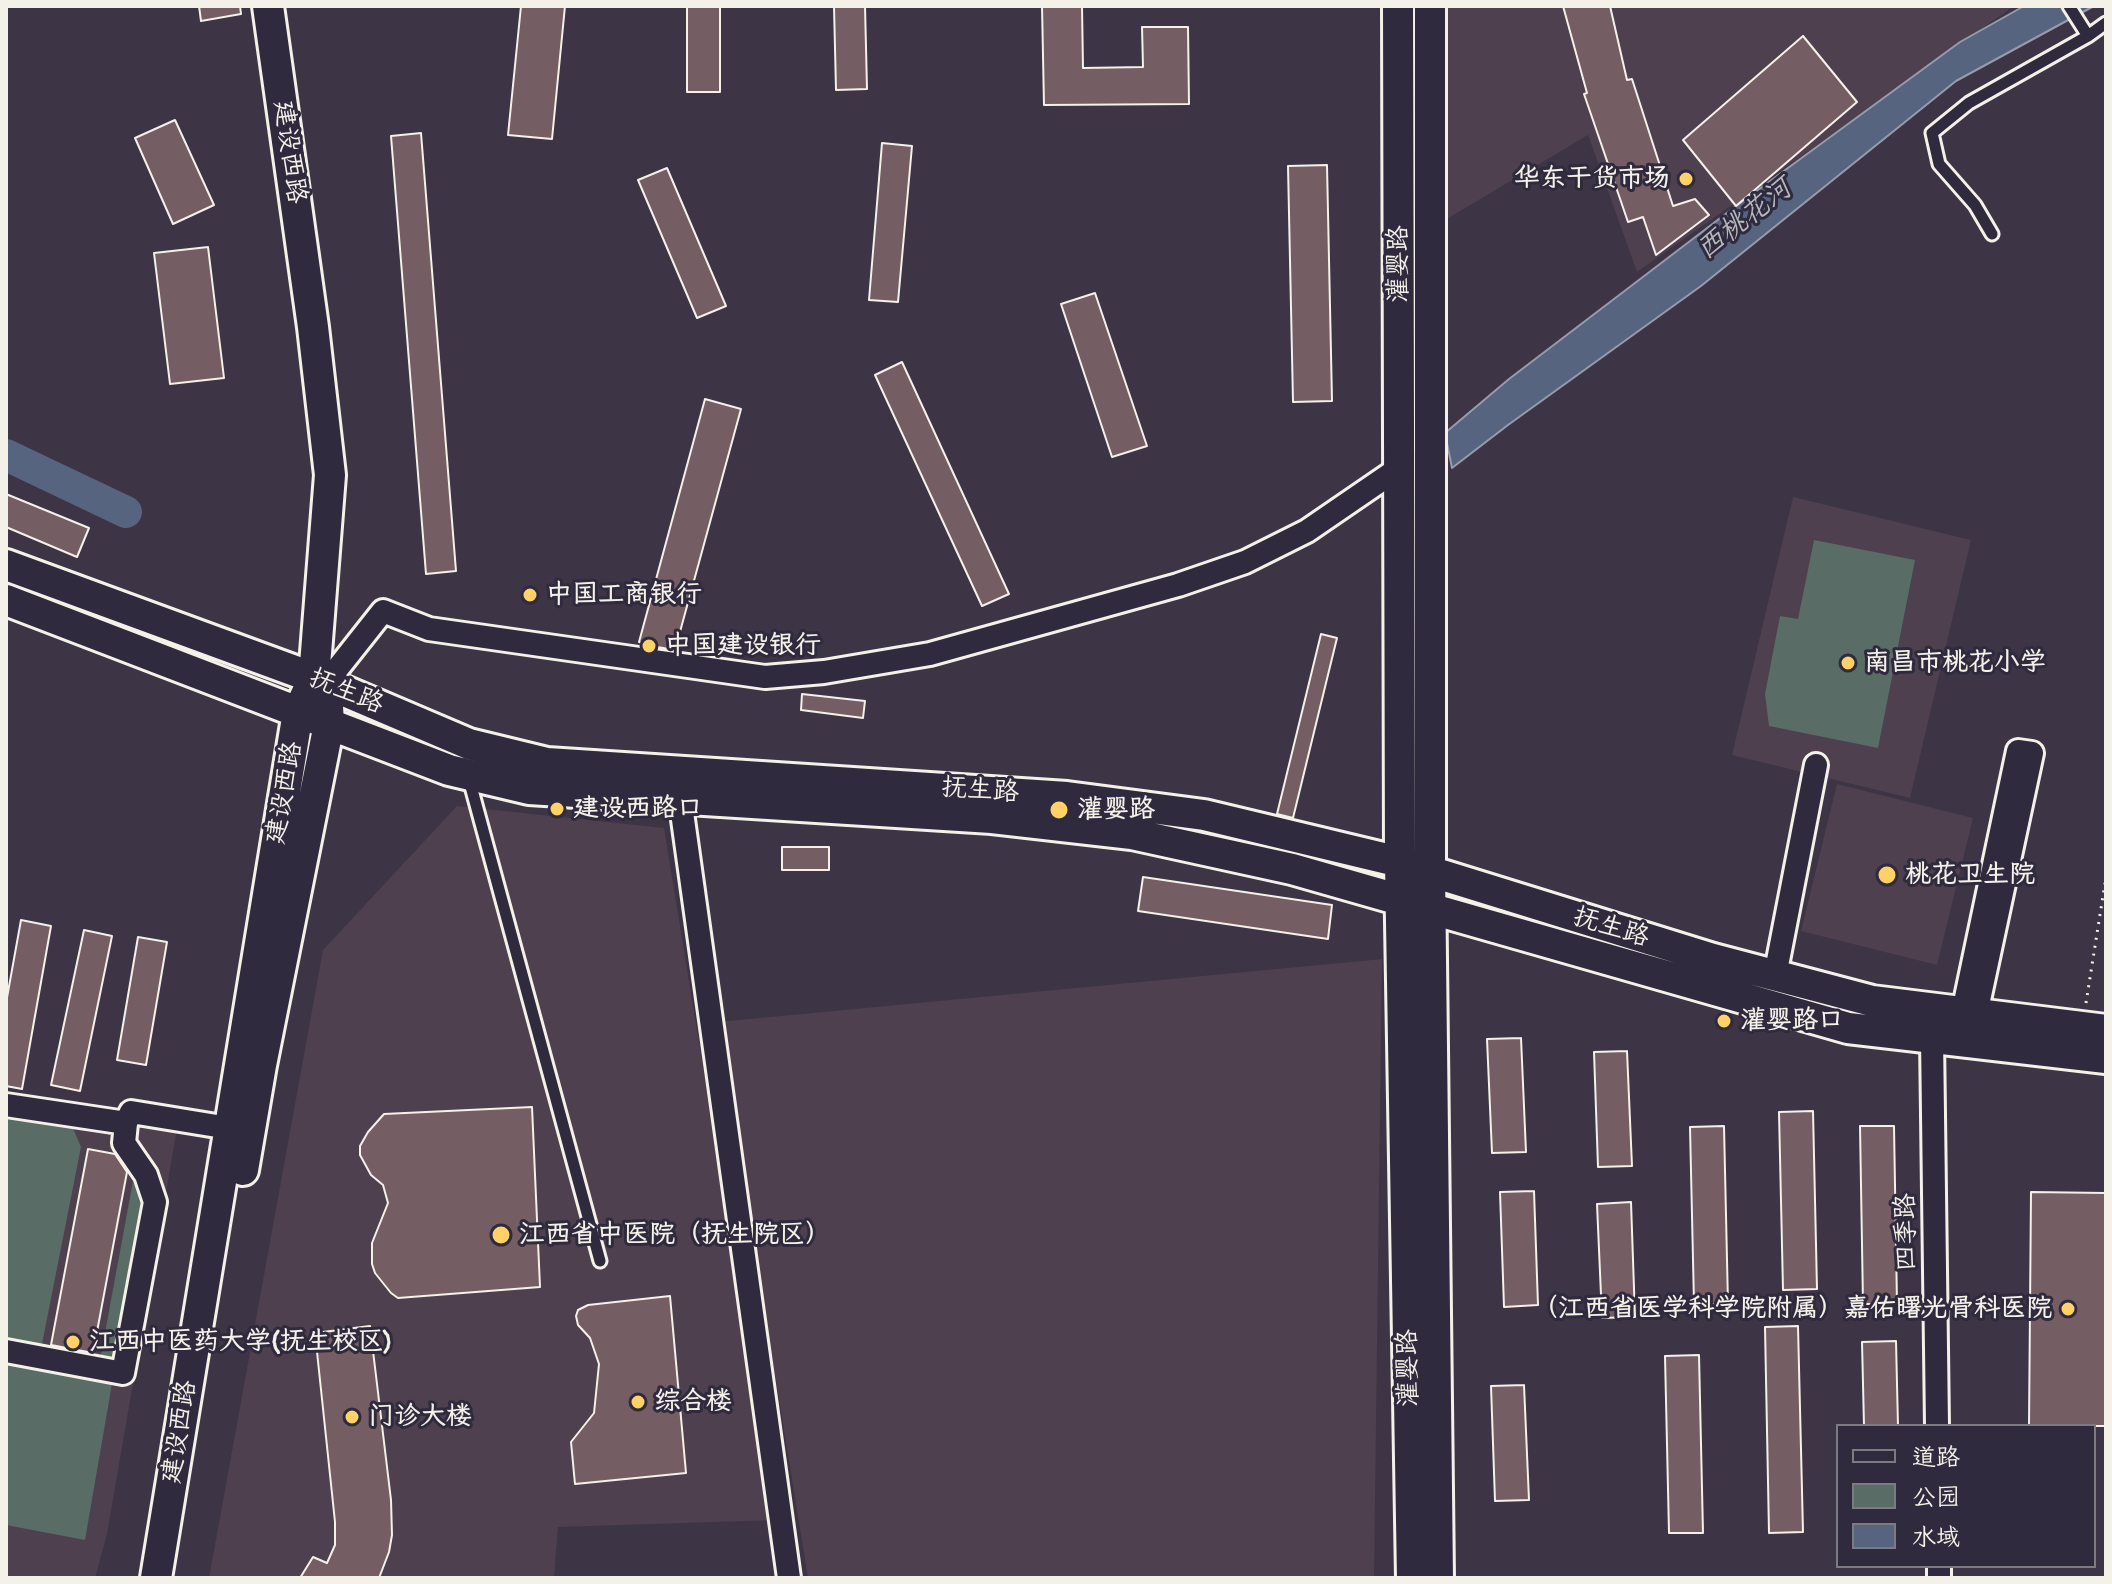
<!DOCTYPE html>
<html>
<head>
<meta charset="utf-8">
<style>
	body { margin:0 }
	#map { position:relative; width:2112px; height:1584px; overflow:hidden; background:#3d3445; font-family:Pangolin,"LXGW WenKai TC",sans-serif }
	canvas { display:block }
	.frame { position:absolute; inset:0; border:8px solid #f4f1e8; pointer-events:none }
	.legend { position:absolute; left:1836px; top:1424px; width:260px; height:144px; box-sizing:border-box; background:#2f2a3d; border:2px solid #7e7a81; margin:0; padding:10px 14px; list-style:none; font-size:24px; color:#f4f1e8 }
	.legend li { display:flex; align-items:center; gap:16px; height:40px }
	.legend b { width:40px; border:2px solid #7e7a81 }
</style>
</head>
<body>
<div id="map">
<canvas width="2112" height="1584"></canvas>
<div class="frame"></div>
<ul class="legend">
<li><b style="height:10px;background:#2f2a3d"></b>道路</li>
<li><b style="height:22px;background:#596c65"></b>公园</li>
<li><b style="height:22px;background:#576480"></b>水域</li>
</ul>
</div>
<script>
const ctx = document.querySelector('canvas').getContext('2d');
ctx.lineJoin = 'round';
function fill(path, color) { ctx.fillStyle = color; ctx.fill(path, 'evenodd'); }
const poly = rows => new Path2D(rows.map(r => 'M' + r).join(''));
function stroke(path, color, width, dash) { ctx.strokeStyle = color; ctx.lineWidth = width; ctx.lineCap = dash ? 'butt' : 'round'; ctx.setLineDash(dash || []); ctx.stroke(path); }
function write(font, color, halo, rows, align = 'center') {
  ctx.font = font + ' Pangolin,"LXGW WenKai TC",sans-serif'; ctx.lineWidth = 6; ctx.setLineDash([]); ctx.textBaseline = 'middle'; ctx.strokeStyle = halo; ctx.fillStyle = color; for (const [text, x, y, turn = 0] of rows) {
    ctx.save(); ctx.translate(x, y); ctx.rotate((+turn || 0) * Math.PI / 180); ctx.textAlign = isNaN(turn) ? turn : align; if (halo) ctx.strokeText(text, 0, 0); ctx.fillText(text, 0, 0); ctx.restore();
  }
}
const built = poly([
	[1440,6,2014,6,1637,272,1588,135,1440,223],
	[1793,497,1971,540,1910,798,1732,755],
	[1837,784,1973,818,1937,965,1801,931],
	[457,806,664,828,777,1520,558,1527,554,1578,209,1578,323,950],
	[1382,959,1374,1578,808,1578,718,1022],
	[6,1097,178,1123,107,1534,95,1578,6,1578]
]);
const green = poly([
	[1814,540,1915,560,1878,748,1769,726,1765,694,1780,616,1798,619],
	[6,1107,72,1126,81,1147,42,1344,6,1338],
	[135,1170,149,1203,119,1363,100,1360],
	[6,1359,113,1378,85,1540,6,1525]
]);
const water = poly([
	[2024,6,2094,6,1956,81,1701,286,1508,425,1452,468,1445,433,1509,379,1736,206,1960,42,2024,6]
]);
const river = poly([
	[6,455,126,512]
]);
const building = poly([
	[199,6,240,6,241,14,201,21,199,6],
	[521,6,565,6,552,139,508,135,521,6],
	[687,6,720,6,720,92,687,92,687,6],
	[834,6,865,6,867,89,836,90,834,6],
	[1042,6,1082,6,1083,68,1143,67,1142,27,1188,27,1189,104,1044,105,1042,6],
	[1563,6,1610,6,1627,80,1632,79,1673,206,1695,199,1709,215,1656,255,1643,217,1628,222,1584,94,1587,93,1563,6],
	[1803,36,1857,102,1736,206,1683,140,1803,36],
	[175,120,214,205,173,224,135,138,175,120],
	[421,133,456,571,426,574,391,136,421,133],
	[882,143,912,146,898,302,869,300,882,143],
	[1327,165,1332,401,1293,402,1288,166,1327,165],
	[667,168,726,306,697,318,638,180,667,168],
	[208,247,224,378,170,384,154,253,208,247],
	[1095,293,1147,446,1112,457,1061,304,1095,293],
	[902,362,1009,594,982,606,875,375,902,362],
	[705,399,741,409,675,650,657,647,639,642,705,399],
	[6,494,89,528,77,557,6,527,6,494],
	[1321,634,1337,638,1293,818,1277,814,1321,634],
	[802,694,865,701,863,718,801,710,802,694],
	[782,847,829,847,829,870,782,870,782,847],
	[1143,877,1332,905,1328,939,1138,911,1143,877],
	[21,920,51,926,22,1089,6,1086,6,1003,21,920],
	[84,930,112,936,80,1091,51,1085,84,930],
	[138,937,167,942,146,1065,117,1060,138,937],
	[1521,1038,1526,1152,1492,1153,1487,1039,1521,1038],
	[1627,1051,1632,1166,1598,1167,1594,1052,1627,1051],
	[532,1107,540,1287,398,1298,391,1293,375,1273,372,1264,372,1243,388,1203,383,1185,371,1175,360,1155,360,1146,368,1132,384,1114,532,1107],
	[1813,1111,1817,1289,1783,1290,1779,1112,1813,1111],
	[1724,1126,1728,1304,1694,1304,1690,1127,1724,1126],
	[1860,1126,1894,1126,1897,1304,1863,1304,1860,1126],
	[88,1149,115,1154,127,1172,93,1353,51,1345,88,1149],
	[1534,1191,1538,1305,1504,1307,1500,1192,1534,1191],
	[2031,1192,2106,1193,2106,1426,2029,1426,2031,1192],
	[1631,1202,1635,1317,1602,1318,1597,1204,1631,1202],
	[670,1296,686,1473,575,1484,571,1442,594,1413,599,1364,590,1338,578,1325,576,1316,578,1310,588,1305,670,1296],
	[370,1326,391,1500,392,1535,389,1552,379,1578,300,1578,313,1557,327,1563,335,1545,335,1522,315,1333,370,1326],
	[1798,1326,1803,1532,1769,1533,1765,1327,1798,1326],
	[1896,1341,1898,1426,1864,1426,1862,1342,1896,1341],
	[1699,1355,1703,1533,1669,1533,1665,1356,1699,1355],
	[1524,1385,1529,1500,1495,1501,1491,1386,1524,1385]
]);
const path = poly([
	[2086,1003,2105,883]
]);
const service = poly([
	[2069,6,2088,36],
	[1992,234,1975,205,1939,164,1932,133,1969,103,2088,36,2106,23],
	[469,779,600,1261]
]);
const minor = poly([
	[326,683,383,611,429,629,765,677,824,672,930,654,1178,585,1245,562,1307,531,1399,468],
	[680,798,789,1578],
	[1775,976,1816,765],
	[1963,1012,2018,751,2032,753,1976,1014],
	[1932,1037,1937,1426],
	[6,1105,126,1123],
	[6,1351,123,1373,155,1202,146,1175,124,1143,126,1123,131,1112,229,1128],
	[1939,1566,1939,1578]
]);
const secondary = poly([
	[1398,6,1400,862,1412,1578],
	[1430,6,1430,871,1438,1578],
	[6,565,314,678,469,744,547,763,1067,797,1204,815,1400,862,1713,959,1872,1001,2106,1030],
	[6,600,449,770,529,789,992,818,1132,834,1292,869,1848,1028,2106,1058],
	[243,1170,261,1065,329,724,328,707],
	[156,1578,298,712,314,678,330,475,313,327,268,6]
]);
const markers = [
	[1686,179,8,"#ffd166"],
	[530,595,8,"#ffd166"],
	[649,646,8,"#ffd166"],
	[1848,663,8,"#ffd166"],
	[557,809,8,"#ffd166"],
	[1059,810,10,"#ffd166"],
	[1887,875,10,"#ffd166"],
	[1724,1021,8,"#ffd166"],
	[501,1235,10,"#ffd166"],
	[2068,1309,8,"#ffd166"],
	[73,1342,8,"#ffd166"],
	[638,1402,8,"#ffd166"],
	[352,1417,8,"#ffd166"]
];
const streetNames = [
	["建设西路",289,152,82],
	["灌婴路",1399,264,-90],
	["抚生路",346,692,22],
	["抚生路",980,791,4],
	["建设西路",285,793,-80],
	["抚生路",1611,928,17],
	["四季路",1907,1232,-91],
	["灌婴路",1409,1368,-91],
	["建设西路",180,1432,-81]
];
const poiNames = [
	["华东干货市场",1670,179,"right"],
	["中国工商银行",546,595],
	["中国建设银行",665,646],
	["南昌市桃花小学",1864,663],
	["建设西路口",573,809],
	["灌婴路",1077,810],
	["桃花卫生院",1905,875],
	["灌婴路口",1740,1021],
	["江西省中医院（抚生院区）",519,1235],
	["（江西省医学科学院附属）嘉佑曙光骨科医院",2052,1309,"right"],
	["江西中医药大学(抚生校区)",89,1342],
	["综合楼",654,1402],
	["门诊大楼",368,1417]
];
const waterNames = [
	["西桃花河",1745,220,-38]
];
fill(built, '#4e404e');
fill(green, '#596c65');
fill(water, '#576480');
stroke(water, '#969caa', 2);
stroke(river, '#576480', 32);
fill(building, '#755d64');
stroke(building, '#f4f1e8', 2);
stroke(service, '#f4f1e8', 17);
stroke(minor, '#f4f1e8', 28);
stroke(secondary, '#f4f1e8', 36);
stroke(path, '#f4f1e8', 3, [2, 6]);
stroke(service, '#2f2a3d', 11);
stroke(minor, '#2f2a3d', 22);
stroke(secondary, '#2f2a3d', 30);
for (const [x, y, r, color] of markers) { const dot = new Path2D(); dot.arc(x, y, r, 0, 2 * Math.PI); ctx.fillStyle = color; ctx.fill(dot); stroke(dot, '#2f2a3d', 3); }
write('26px', '#f4f1e8', '#2f2a3d', streetNames);
write('bold 26px', '#f4f1e8', '#2f2a3d', poiNames, 'left');
write('italic 28px', '#b5b9be', '#2f2a3d', waterNames);
</script>
</body>
</html>
